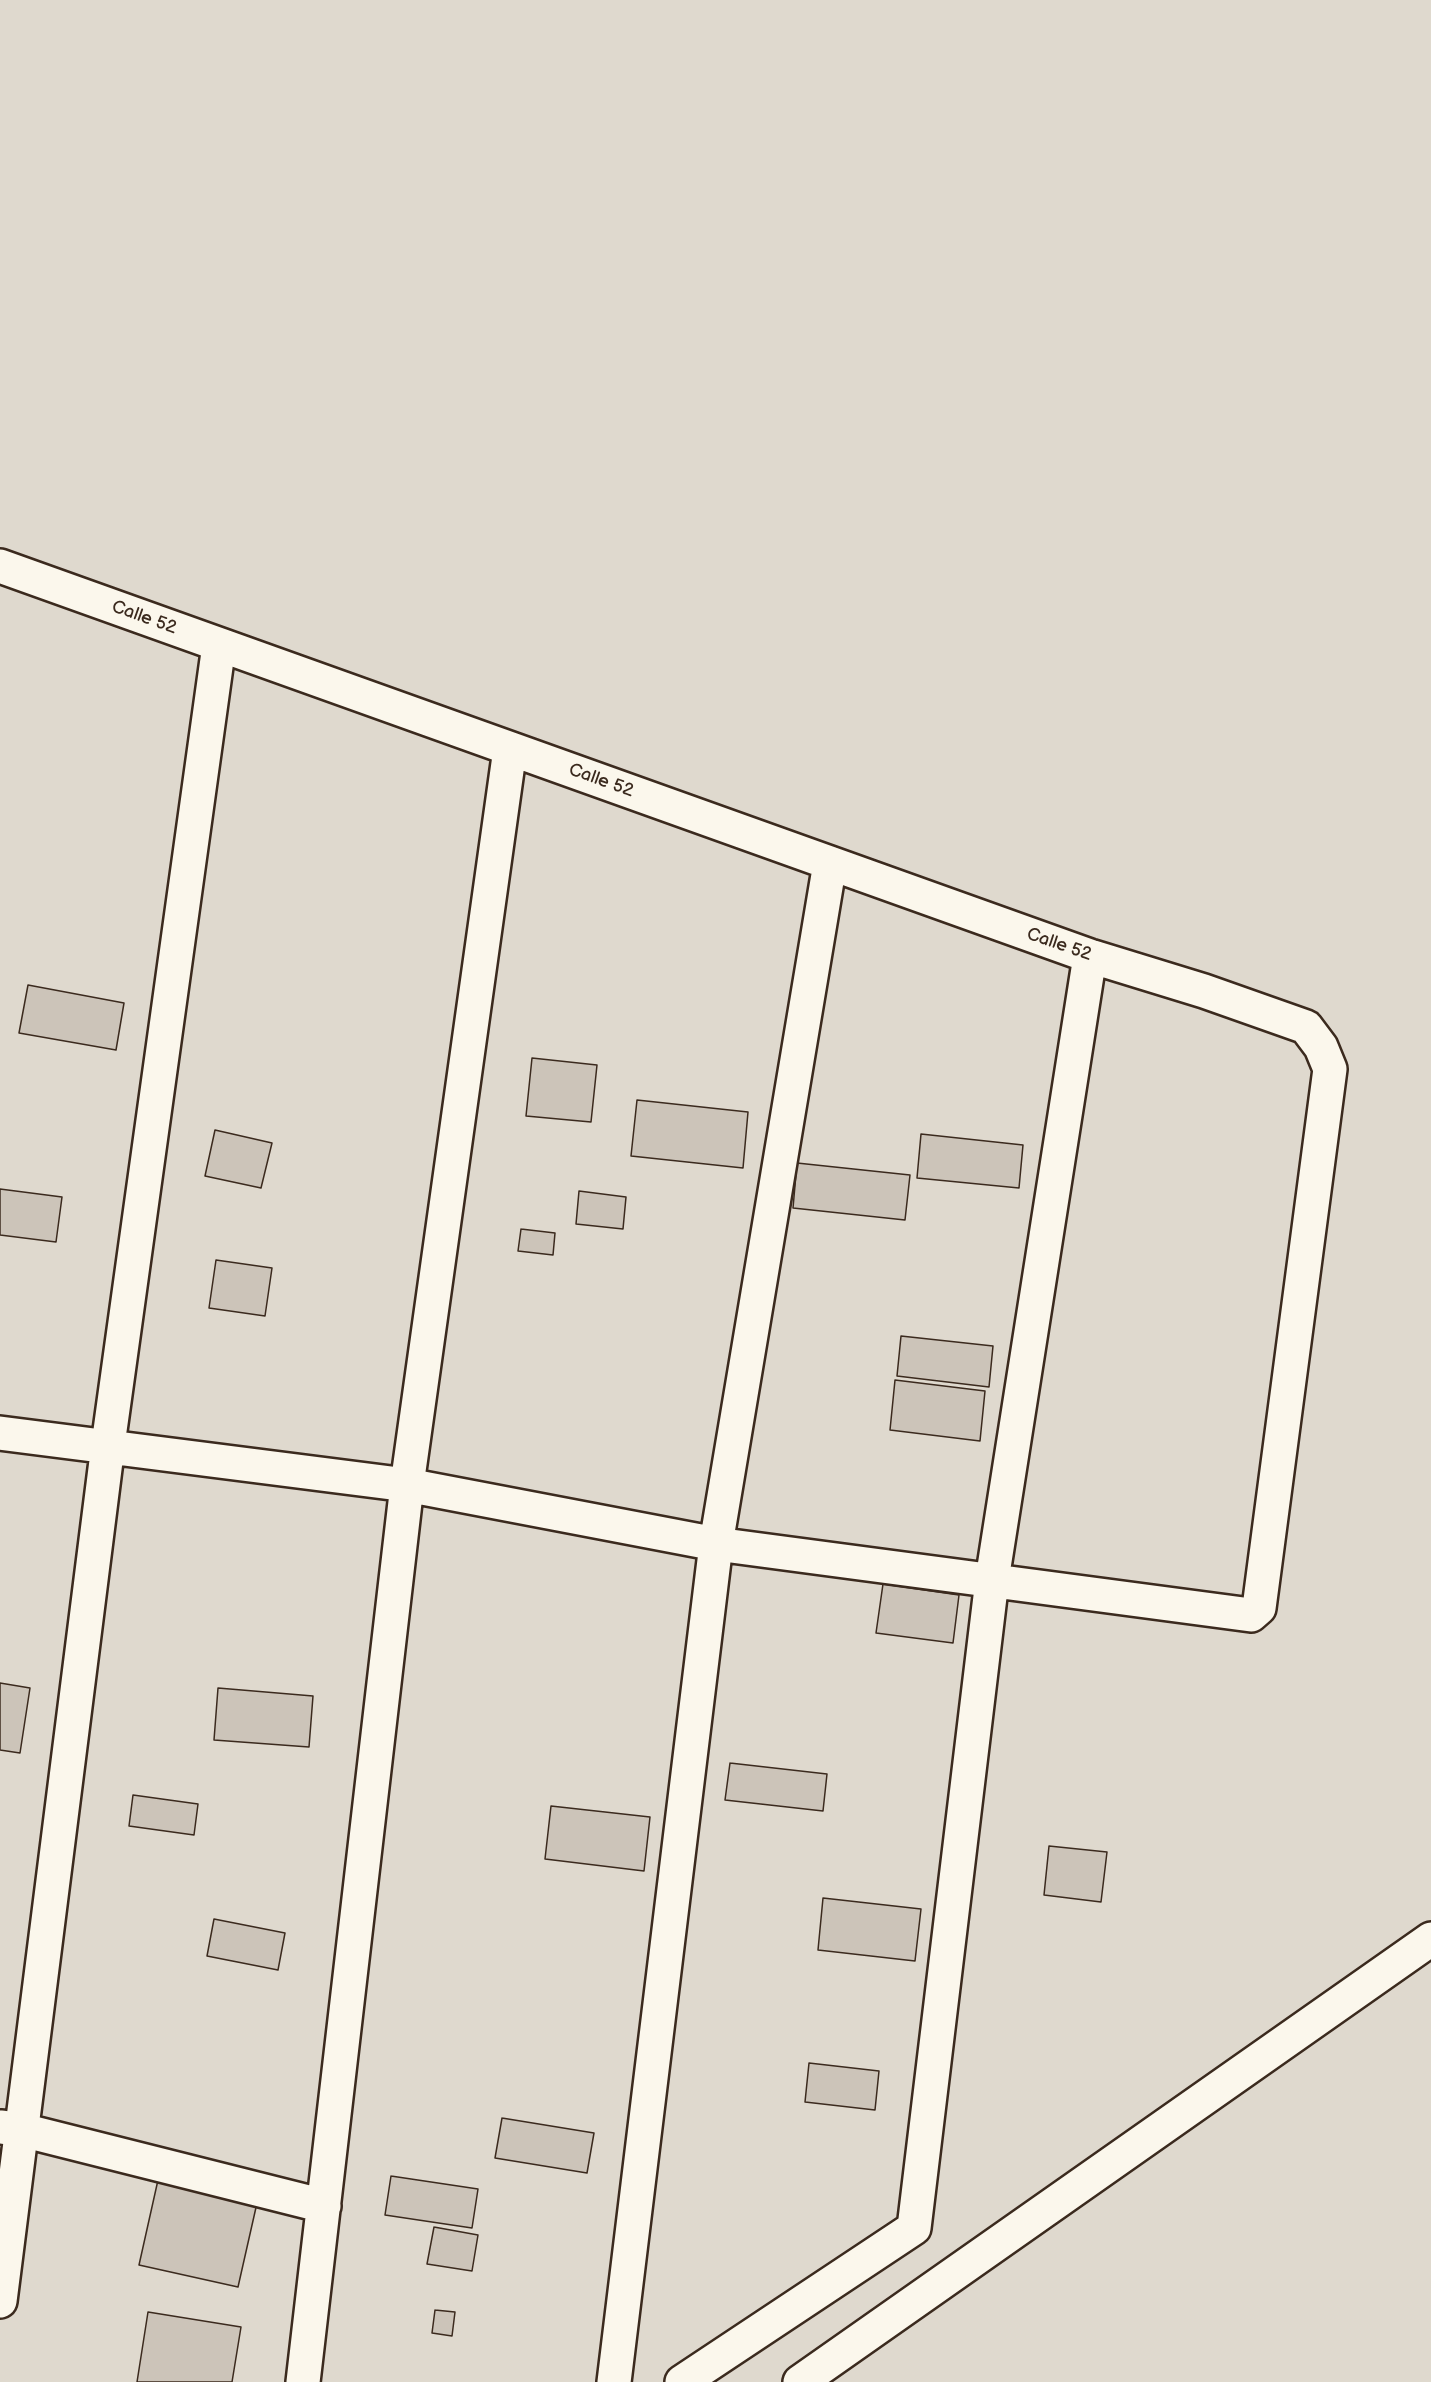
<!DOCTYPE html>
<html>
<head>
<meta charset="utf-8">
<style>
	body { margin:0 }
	canvas { display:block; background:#fbf7ec }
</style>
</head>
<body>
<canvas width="1431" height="2382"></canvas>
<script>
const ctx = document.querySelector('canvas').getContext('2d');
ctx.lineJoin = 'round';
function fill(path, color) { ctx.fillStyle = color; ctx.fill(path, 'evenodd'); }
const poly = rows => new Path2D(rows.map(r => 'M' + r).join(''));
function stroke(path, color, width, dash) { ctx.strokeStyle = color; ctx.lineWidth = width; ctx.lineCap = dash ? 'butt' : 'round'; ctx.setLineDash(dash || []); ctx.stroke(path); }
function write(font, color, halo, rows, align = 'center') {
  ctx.font = font + ' "Balsamiq Sans",sans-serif'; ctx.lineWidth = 5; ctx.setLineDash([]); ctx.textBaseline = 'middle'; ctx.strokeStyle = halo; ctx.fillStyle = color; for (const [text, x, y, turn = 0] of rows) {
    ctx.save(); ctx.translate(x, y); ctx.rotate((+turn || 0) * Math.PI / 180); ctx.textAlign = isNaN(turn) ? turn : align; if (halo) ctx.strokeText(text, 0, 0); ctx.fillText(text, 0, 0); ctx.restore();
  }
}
const green = poly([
	[0,0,1431,0,1431,2382,0,2382]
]);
const building = poly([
	[28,985,124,1003,116,1050,19,1033,28,985],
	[532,1058,597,1065,591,1122,526,1116,532,1058],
	[637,1100,748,1112,743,1168,631,1156,637,1100],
	[215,1130,272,1143,261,1188,205,1176,215,1130],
	[921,1134,1023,1145,1019,1188,917,1178,921,1134],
	[797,1163,910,1175,905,1220,793,1208,797,1163],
	[0,1189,62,1197,56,1242,0,1235,0,1189],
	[579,1191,626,1197,623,1229,576,1224,579,1191],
	[521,1229,555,1233,553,1255,518,1251,521,1229],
	[216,1260,272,1268,265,1316,209,1308,216,1260],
	[901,1336,993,1346,989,1387,897,1376,901,1336],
	[895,1380,985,1391,980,1441,890,1430,895,1380],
	[883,1584,959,1595,953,1643,876,1633,883,1584],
	[0,1683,30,1688,20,1753,0,1750,0,1683],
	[218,1688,313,1696,309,1747,214,1740,218,1688],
	[730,1763,827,1774,823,1811,725,1800,730,1763],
	[133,1795,198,1804,194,1835,129,1826,133,1795],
	[551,1806,650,1817,644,1871,545,1859,551,1806],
	[1049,1846,1107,1852,1101,1902,1044,1895,1049,1846],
	[823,1898,921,1909,915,1961,818,1950,823,1898],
	[214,1919,285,1933,278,1970,207,1956,214,1919],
	[809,2063,879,2071,875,2110,805,2102,809,2063],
	[502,2118,594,2133,587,2173,495,2158,502,2118],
	[391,2176,478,2189,472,2228,385,2215,391,2176],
	[158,2180,257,2203,238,2287,139,2265,158,2180],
	[434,2227,478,2235,472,2271,427,2264,434,2227],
	[435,2310,455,2312,452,2336,432,2333,435,2310],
	[148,2312,241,2327,232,2382,137,2382,148,2312]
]);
const street = poly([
	[0,566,1090,956,1204,991,1306,1027,1321,1047,1330,1069,1259,1608,1251,1615,716,1544,407,1485,0,1433],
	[2,2127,22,2130,324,2206],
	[0,2301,108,1445,219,645],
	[303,2382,407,1485,510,749],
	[614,2382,716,1544,830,863],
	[682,2382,914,2228,992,1580,1090,956],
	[800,2382,1431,1939]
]);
const streetNames = [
	["Calle 52",144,618,20],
	["Calle 52",601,781,20],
	["Calle 52",1059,945,19]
];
fill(green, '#dfd9ce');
fill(building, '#ccc4b9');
stroke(building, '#3b2a1e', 1.5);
stroke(street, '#3b2a1e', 38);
stroke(street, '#fbf7ec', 33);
write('18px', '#3b2a1e', '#fbf7ec', streetNames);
</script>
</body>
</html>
